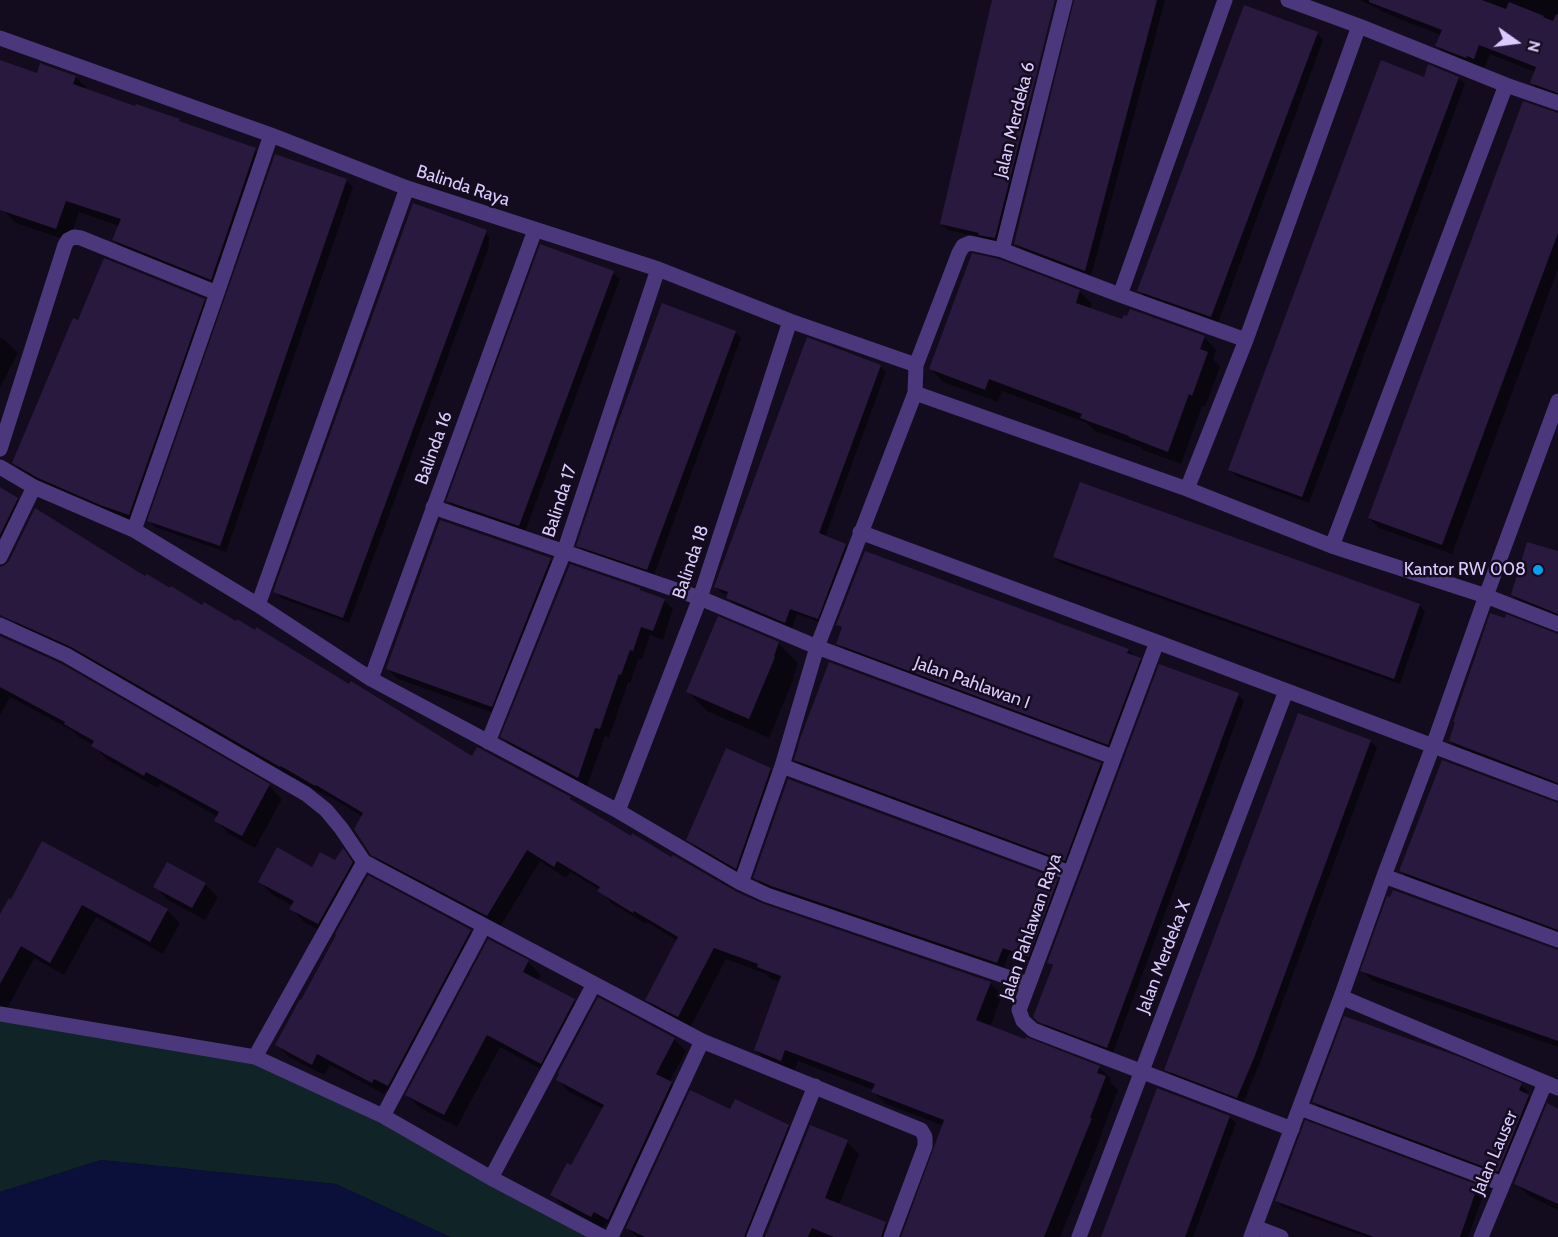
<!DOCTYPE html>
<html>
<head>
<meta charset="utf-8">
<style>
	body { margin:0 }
	#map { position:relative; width:1558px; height:1237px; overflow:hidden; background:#130c1e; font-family:Cabin,sans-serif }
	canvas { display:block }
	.north { position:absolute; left:1486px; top:12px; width:60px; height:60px; -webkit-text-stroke:4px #130c1e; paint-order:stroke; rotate:104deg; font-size:16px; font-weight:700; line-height:24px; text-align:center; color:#dccafe }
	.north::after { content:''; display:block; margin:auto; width:21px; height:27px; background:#dccafe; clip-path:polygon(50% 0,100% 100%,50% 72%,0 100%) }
</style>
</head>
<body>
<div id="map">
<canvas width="1558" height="1237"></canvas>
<div class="north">N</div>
</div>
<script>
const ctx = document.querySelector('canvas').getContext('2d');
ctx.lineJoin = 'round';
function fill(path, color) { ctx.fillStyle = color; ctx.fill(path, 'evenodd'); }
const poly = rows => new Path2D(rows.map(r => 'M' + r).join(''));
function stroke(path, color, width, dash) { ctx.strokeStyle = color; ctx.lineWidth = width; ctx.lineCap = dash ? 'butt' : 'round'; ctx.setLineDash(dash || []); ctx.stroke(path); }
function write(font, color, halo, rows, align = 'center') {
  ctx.font = font + ' Cabin,sans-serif'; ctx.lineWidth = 5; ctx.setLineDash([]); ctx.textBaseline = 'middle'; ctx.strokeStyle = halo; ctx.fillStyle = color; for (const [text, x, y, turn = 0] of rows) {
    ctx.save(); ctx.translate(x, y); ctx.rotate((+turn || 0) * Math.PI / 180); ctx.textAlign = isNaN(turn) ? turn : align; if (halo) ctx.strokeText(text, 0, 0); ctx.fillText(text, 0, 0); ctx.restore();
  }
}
const green = poly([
	[0,1011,255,1057,383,1116,595,1237,450,1237,336,1184,101,1160,0,1192]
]);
const water = poly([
	[101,1160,336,1184,450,1237,0,1237,0,1192]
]);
const shadow = poly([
	[994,0,1036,0,1028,106,1034,112,1001,244,986,241,983,238,948,230,941,224],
	[1078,0,1165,0,1091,276,1022,250,1015,244],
	[1360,0,1558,0,1558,98,1541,93,1531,82,1535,72,1490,54,1484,68,1477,65,1476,67,1447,56,1437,46,1441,35,1399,19],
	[1317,33,1323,40,1218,323,1145,297,1139,290],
	[0,61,38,75,76,77,88,90,88,91,179,120,183,124,255,150,268,162,224,292,126,252,114,240,119,226,79,212,69,241,16,223,3,210,0,181],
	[1458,78,1465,84,1309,503,1236,476,1230,470,1425,79],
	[1558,114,1558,269,1452,554,1379,528,1369,518],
	[346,181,353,187,226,552,155,527,149,521],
	[483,230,489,237,489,246,349,623,281,598,275,591],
	[613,273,620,279,525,531,454,507,448,501],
	[1079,291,1092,304,1090,309,1123,321,1204,337,1216,350,1213,359,1220,366,1205,407,1202,406,1181,464,1143,450,1140,447,1095,431,1087,423,1002,391,998,402,943,382,931,369],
	[204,300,215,311,140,525,51,489,25,474,14,463,79,322],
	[735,332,741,338,654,575,584,551,578,545],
	[0,338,5,340,18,353,0,388],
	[880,366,886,372,825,537,845,545,852,551,824,624,797,614,792,628,734,604,728,598,729,595,722,593,716,587],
	[0,490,17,499,30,512,0,549],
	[1558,552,1558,619,1524,606,1513,595],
	[1054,557,1419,605,1425,611,1400,684,1061,563],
	[550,560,561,570,502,716,398,679,387,669],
	[0,578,146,578,472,758,570,798,576,804,631,838,736,893,763,906,990,983,1002,995,990,1027,1099,1067,1111,1079,1110,1082,1118,1090,1102,1131,1103,1132,1060,1237,903,1237,944,1126,886,1104,873,1092,874,1090,798,1061,794,1072,768,1062,755,1050,781,982,771,979,766,974,726,959,690,1028,659,1012,647,1000,678,941,647,922,646,924,611,903,600,890,570,872,566,878,540,861,500,927,385,867,372,854,363,817,329,796,328,797,293,777,292,779,22,630,0,606],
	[640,589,643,593,664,600,673,609,663,640,650,635,642,659,639,658,630,683,628,682,609,738,605,736,587,786,512,746,502,737],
	[838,625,1128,650,1146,665,1114,750,844,649,837,643,843,630],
	[1558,634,1558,788,1461,752,1450,741],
	[0,637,61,665,269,786,282,799,255,848,229,834,216,821,218,817,160,784,158,788,106,759,93,745,79,737,73,731,10,697,0,716],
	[778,643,798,663,793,677,794,678,769,738,707,711,688,692],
	[1238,695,1244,701,1113,1053,1046,1027,1035,1017,1054,968,1049,963],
	[1370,741,1377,748,1259,1065,1243,1103,1172,1076,1166,1069],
	[796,760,1100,764,1107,771,1071,866,802,766],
	[770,769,783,782,749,880,701,852,688,839],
	[1558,804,1558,935,1412,882,1401,871],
	[43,843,167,910,180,923,163,954,96,917,64,975,34,958,3,1016,0,1014,0,918,11,901],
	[343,850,356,863,365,877,331,936,304,922,291,908,293,906,273,895,260,882,336,862],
	[755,877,1057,880,1063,886,1035,962,1009,953,1004,968,778,892,761,884],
	[205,884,218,897,205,920,168,900,155,886],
	[470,931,482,943,400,1097,386,1090,384,1094,330,1065,324,1075,289,1057,277,1045],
	[489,941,528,962,541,975,538,981,574,1001,587,1014,554,1076,500,1047,457,1127,420,1108,407,1095],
	[1558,951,1558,1047,1373,981,1362,971],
	[599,999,674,1039,686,1051,669,1082,683,1095,620,1230,606,1223,603,1228,563,1206,552,1194,572,1167,603,1109,569,1092,558,1080],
	[1521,1085,1527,1091,1526,1095,1535,1102,1504,1177,1320,1108,1314,1102],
	[1558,1110,1558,1210,1529,1196,1516,1183],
	[731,1111,788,1126,800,1138,747,1237,743,1235,742,1237,637,1237,628,1228],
	[1229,1117,1236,1123,1193,1237,1103,1237],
	[847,1142,859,1154,839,1205,885,1223,898,1236,897,1237,766,1237],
	[1477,1186,1484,1193,1468,1237,1366,1237,1283,1207,1276,1201]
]);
const building = poly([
	[992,0,1055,0,995,238,978,235,979,233,940,224],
	[1074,0,1157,0,1085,271,1014,244],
	[1369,0,1482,0,1506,9,1509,2,1544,16,1543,17,1553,21,1556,14,1558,15,1558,93,1530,83,1536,67,1479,45,1474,59,1467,56,1466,58,1435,46,1442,30,1369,2],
	[1244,5,1318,32,1211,317,1137,291],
	[0,60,37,73,40,63,45,65,76,76,73,84,135,106,136,104,180,119,179,121,256,148,211,280,112,240,121,219,66,201,56,229,0,210],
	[1381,60,1424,77,1428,64,1459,77,1302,497,1228,470],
	[1523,101,1558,113,1558,233,1442,545,1368,518],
	[275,154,347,179,220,546,147,521],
	[413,203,487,230,343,618,273,592],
	[540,244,614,271,519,526,446,501],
	[972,253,999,259,1080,290,1076,303,1122,319,1124,315,1127,316,1130,309,1205,336,1200,349,1208,352,1192,396,1189,394,1168,452,1129,437,1129,436,1080,418,1082,414,989,379,985,390,929,369],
	[104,258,205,299,129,515,100,505,38,478,12,463,73,318,78,320],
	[662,303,736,331,647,570,576,546,614,433],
	[807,337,881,365,819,533,846,544,818,619,790,609,785,623,726,598,728,592,714,587],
	[1080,482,1420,604,1394,679,1053,557],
	[0,487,18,498,0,535],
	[35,508,145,576,147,574,170,588,171,586,202,605,204,602,236,621,237,619,255,630,256,627,349,684,351,681,472,756,477,747,571,797,570,799,631,836,632,833,671,857,673,855,737,892,764,904,991,982,976,1020,1025,1039,1026,1037,1100,1066,1097,1073,1106,1076,1090,1118,1092,1118,1044,1237,901,1237,944,1120,871,1092,875,1084,785,1050,781,1061,754,1050,781,976,757,967,758,964,714,948,678,1017,645,1000,678,937,634,911,633,913,597,891,600,887,557,861,554,867,527,850,487,916,371,855,354,829,363,813,316,785,315,786,286,769,280,766,280,767,71,647,0,615,0,567,5,565,9,561],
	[440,520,551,558,492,707,386,669],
	[1527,542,1558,551,1558,614,1511,595],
	[865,551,1129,649,1127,653,1141,658,1108,745,836,644,842,627,836,625],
	[570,564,640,588,640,590,665,599,653,631,641,627,633,651,630,650,621,675,619,674,600,729,595,728,578,778,500,737],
	[1490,613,1505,618,1506,614,1558,634,1558,783,1449,741,1455,722,1453,722],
	[718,616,779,642,774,656,775,657,749,719,686,692],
	[0,636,62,664,270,784,242,836,214,821,219,812,146,772,144,776,91,746,94,741,64,724,65,722,0,687],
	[829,662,1101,763,1065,861,794,760,801,736],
	[1159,664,1239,693,1107,1048,1038,1022,1033,1017,1053,965,1047,963],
	[1298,713,1371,740,1254,1058,1237,1098,1164,1070],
	[726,748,771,768,736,869,686,840],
	[1442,760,1558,803,1558,930,1399,871],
	[788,779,1058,879,1029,957,1003,948,997,963,771,886,753,878],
	[42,841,168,909,150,942,82,905,50,963,21,946,0,984,0,914,9,898,11,899],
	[277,847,312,867,320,852,335,860,343,848,353,862,318,924,289,909,294,901,258,882],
	[167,862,206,883,192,908,153,887],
	[368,875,471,930,388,1086,374,1079,372,1083,317,1054,312,1065,275,1045,300,999,301,1000,336,935,335,934],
	[1393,890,1558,950,1558,1041,1360,971,1387,896,1390,897],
	[488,939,529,960,523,972,575,999,541,1064,487,1035,444,1115,405,1095],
	[598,997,675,1038,656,1074,672,1082,608,1220,594,1212,591,1217,550,1195,567,1163,571,1165,604,1105,556,1080,559,1074,558,1073],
	[1344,1016,1460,1057,1522,1083,1519,1090,1529,1095,1498,1172,1312,1102],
	[1157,1088,1230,1116,1185,1237,1101,1237],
	[690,1090,730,1109,735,1099,789,1125,744,1237,645,1237,626,1228],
	[1547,1103,1558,1109,1558,1204,1514,1184],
	[1305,1120,1478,1185,1460,1237,1374,1237,1275,1201],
	[810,1125,848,1140,825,1198,886,1222,881,1237,834,1237,812,1228,808,1237,765,1237]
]);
const street = poly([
	[1288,0,1359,26,1506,85,1558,103],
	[0,38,271,135,407,188,658,269,790,321,916,365],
	[1002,250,1065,0],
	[1120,295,1225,0],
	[1246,340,1120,295,1002,250,970,243,963,246,959,253,916,365,915,393,1187,489,1332,546,1486,596,1558,624],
	[0,449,65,245,68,240,74,237,81,238,217,293],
	[0,467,34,487,134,530,258,605,371,679,618,811,741,883,767,895,1028,984],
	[1187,489,1246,340,1359,26],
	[433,507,700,598,817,647,1113,757],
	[134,530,217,293,271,135],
	[860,532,1157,642,1558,793],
	[1332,546,1506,85],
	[0,557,34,487],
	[258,605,407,188],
	[0,625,66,655,306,794,326,810,341,828,364,862,702,1041,921,1130,925,1137,925,1146,891,1237],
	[1157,642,1019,1010,1023,1021,1033,1030,1292,1129],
	[371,679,535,230],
	[488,742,564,552,658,269],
	[782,766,1070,873],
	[618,811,700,598,790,321],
	[1384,876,1558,940],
	[741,883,782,766,817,647,915,393],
	[1341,997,1558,1088],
	[0,1014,255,1057,383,1116,491,1178,603,1237],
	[255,1057,364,862],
	[1300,1108,1503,1184],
	[383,1116,484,926],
	[491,1178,594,984],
	[1255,1227,1281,1237],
	[611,1237,702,1041],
	[754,1237,815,1086],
	[1079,1237,1286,691],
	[1251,1237,1341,997,1384,876,1433,746,1486,596,1558,401],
	[1481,1237,1545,1083]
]);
const markers = [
	[1538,570,6,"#05a0ee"]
];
const streetNames = [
	["Jalan Merdeka 6",1015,120,-76],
	["Balinda Raya",463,186,18],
	["Balinda 16",434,448,-70],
	["Balinda 17",560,501,-72],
	["Balinda 18",691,562,-71],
	["Jalan Pahlawan I",972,683,20],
	["Jalan Pahlawan Raya",1031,927,-71],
	["Jalan Merdeka X",1164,957,-69],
	["Jalan Lauser",1495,1153,-67]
];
const poiNames = [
	["Kantor RW 008",1526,570]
];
fill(green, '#102327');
fill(water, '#0a1039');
fill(shadow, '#0007');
fill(building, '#29193e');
stroke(street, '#4b387c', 15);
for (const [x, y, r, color] of markers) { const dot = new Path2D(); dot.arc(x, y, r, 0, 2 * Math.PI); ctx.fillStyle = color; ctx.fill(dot); stroke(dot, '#130c1e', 2); }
write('18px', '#dccafe', '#130c1e', streetNames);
write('18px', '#dccafe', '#130c1e', poiNames, 'right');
</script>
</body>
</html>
